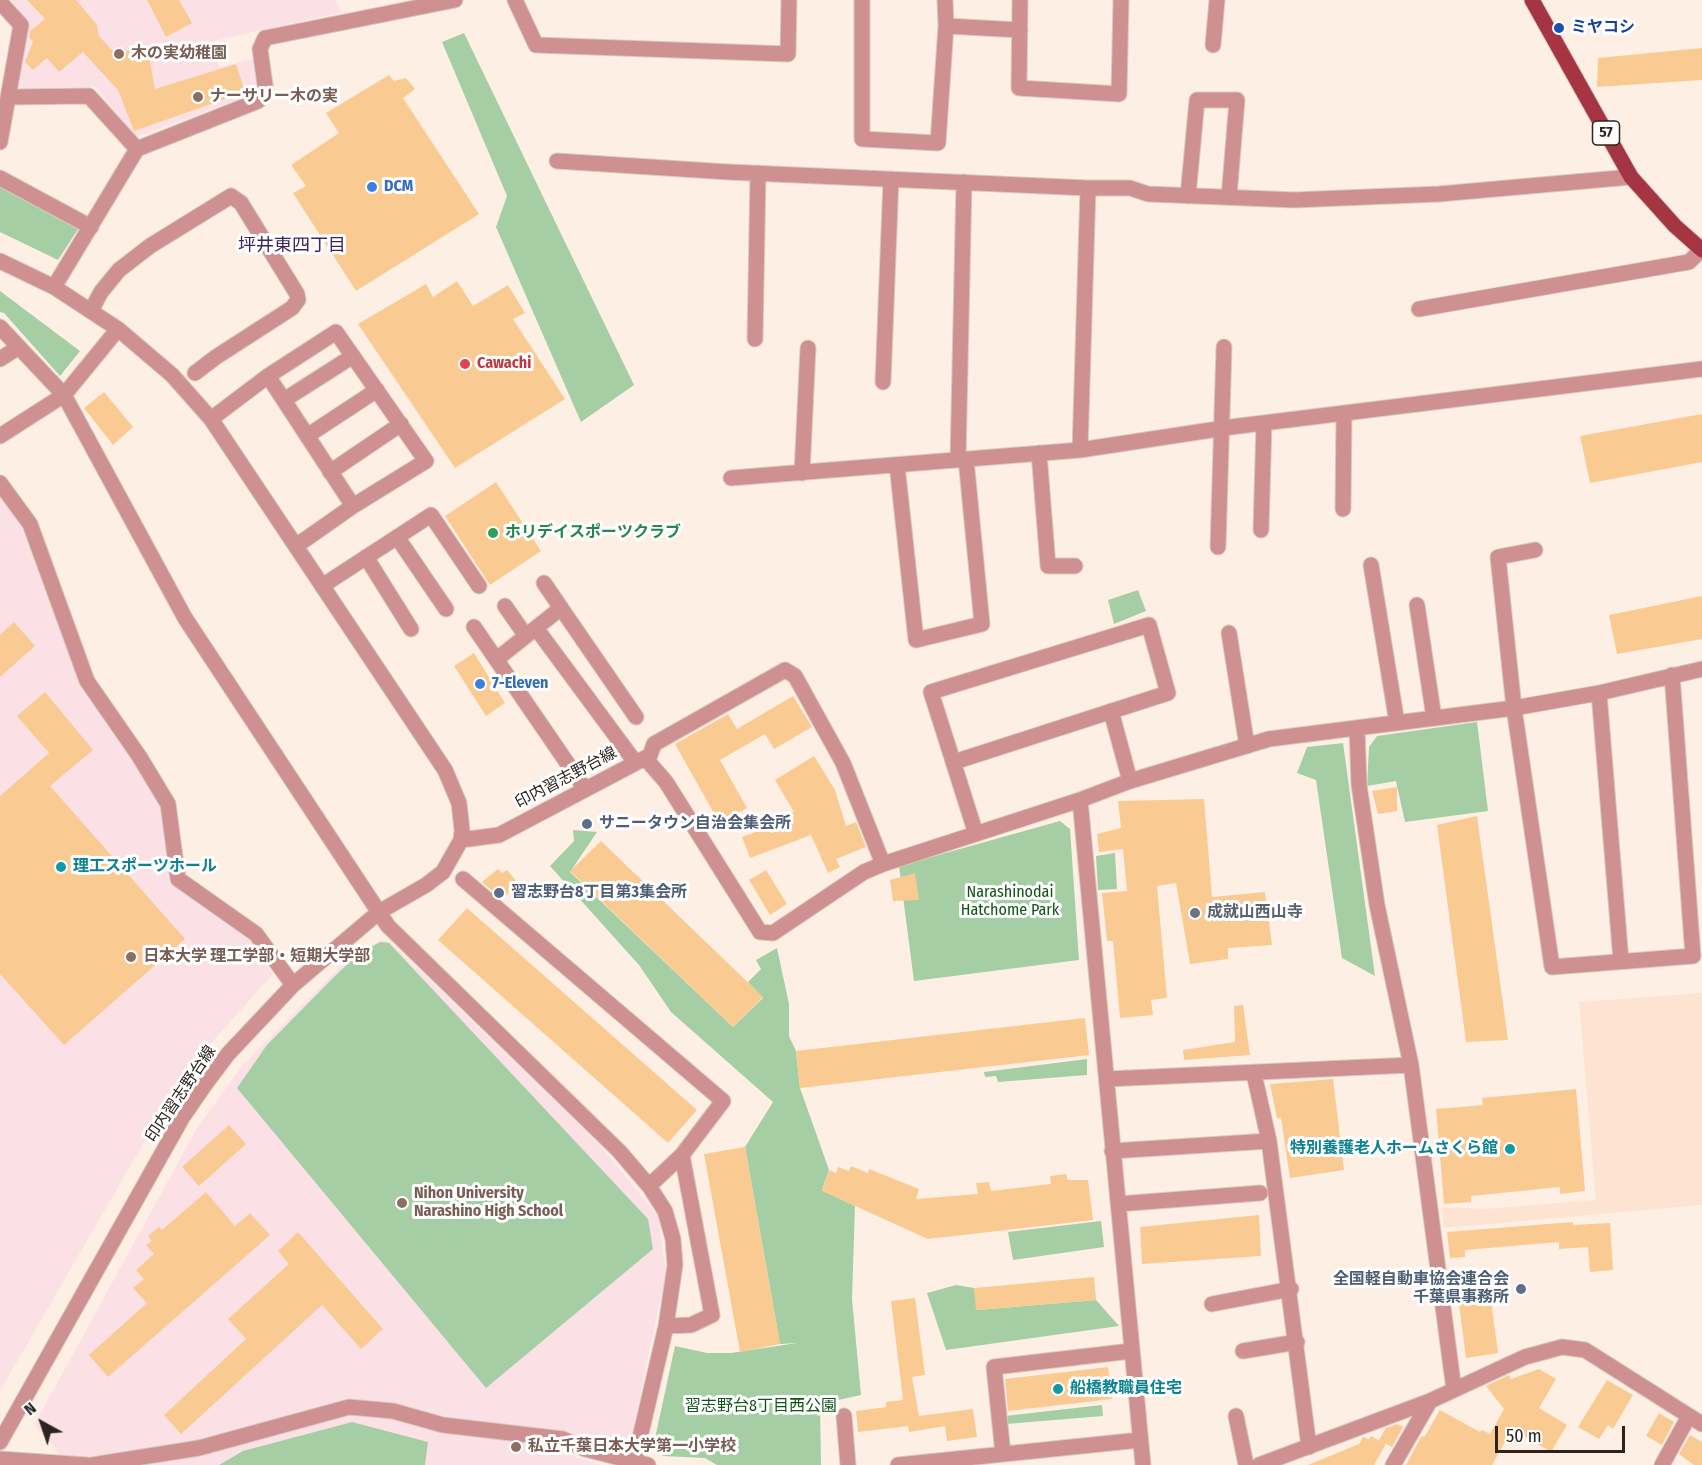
<!DOCTYPE html>
<html>
<head>
<meta charset="utf-8">
<style>
	body { margin:0 }
	#map { position:relative; width:1702px; height:1465px; overflow:hidden; background:#feefe5; font-family:"Fira Sans Condensed",sans-serif }
	canvas { display:block }
	.north { position:absolute; left:12px; top:1393px; width:60px; height:60px; -webkit-text-stroke:4px #fff; paint-order:stroke; rotate:320deg; font-size:16px; font-weight:700; line-height:24px; text-align:center; color:#2b241f }
	.north::after { content:''; display:block; margin:auto; width:21px; height:27px; background:#2b241f; clip-path:polygon(50% 0,100% 100%,50% 72%,0 100%) }
	.scale { position:absolute; left:1495px; top:1426px; width:130px; height:27px; box-sizing:border-box; border:3px solid #2b241f; border-top:0; padding-left:8px; font-size:18px; line-height:21px; white-space:nowrap; color:#2b241f; -webkit-text-stroke:4px #fff; paint-order:stroke }
</style>
</head>
<body>
<div id="map">
<canvas width="1702" height="1465"></canvas>
<div class="north">N</div>
<div class="scale">50 m</div>
</div>
<script>
const ctx = document.querySelector('canvas').getContext('2d');
ctx.lineJoin = 'round';
function fill(path, color) { ctx.fillStyle = color; ctx.fill(path, 'evenodd'); }
const poly = rows => new Path2D(rows.map(r => 'M' + r).join(''));
function stroke(path, color, width, dash) { ctx.strokeStyle = color; ctx.lineWidth = width; ctx.lineCap = dash ? 'butt' : 'round'; ctx.setLineDash(dash || []); ctx.stroke(path); }
function write(font, color, halo, rows, align = 'center') {
  ctx.font = font + ' "Fira Sans Condensed","Noto Sans JP",sans-serif'; ctx.lineWidth = 6; ctx.setLineDash([]); ctx.textBaseline = 'middle'; ctx.strokeStyle = halo; ctx.fillStyle = color; for (const [text, x, y, turn = 0] of rows) {
    ctx.save(); ctx.translate(x, y); ctx.rotate((+turn || 0) * Math.PI / 180); ctx.textAlign = isNaN(turn) ? turn : align; if (halo) ctx.strokeText(text, 0, 0); ctx.fillText(text, 0, 0); ctx.restore();
  }
}
const built = poly([
	[1702,993,1702,1205,1444,1228,1442,1207,1484,1209,1596,1200,1579,1002]
]);
const education = poly([
	[11,0,335,0,342,12,214,41,219,67,254,59,259,85,253,94,136,137,96,87,23,88,16,82,27,20],
	[0,496,21,526,82,689,134,760,162,806,173,883,250,939,273,974,213,1041,165,1106,0,1391],
	[382,940,390,942,598,1143,658,1216,666,1272,630,1443,615,1449,561,1431,447,1417,395,1404,348,1398,199,1440,89,1457,64,1458,34,1425,197,1128,242,1066,331,976,353,955],
	[350,1415,395,1419,535,1443,600,1465,129,1465,201,1453]
]);
const green = poly([
	[464,33,634,385,581,422,496,227,507,196,442,42],
	[0,187,80,226,58,260,0,232],
	[0,291,80,351,60,376,4,313,0,312],
	[1138,590,1146,611,1114,624,1108,600],
	[1477,722,1488,811,1405,822,1396,781,1367,786,1369,747,1377,736],
	[1343,743,1375,976,1342,958,1316,780,1297,773,1307,747],
	[1060,821,1070,829,1079,960,914,981,899,866],
	[573,830,597,832,570,872,733,1027,763,998,748,982,761,969,756,960,777,948,789,1004,789,1036,796,1051,800,1088,829,1170,822,1190,855,1206,852,1299,861,1395,820,1404,821,1465,717,1465,705,1458,663,1456,654,1443,675,1346,707,1353,731,1353,797,1343,780,1344,745,1147,773,1102,671,1012,639,965,550,866,574,841],
	[1115,853,1117,889,1098,890,1096,856],
	[380,942,389,943,648,1219,653,1249,486,1388,237,1088,267,1045,333,978,356,956],
	[1087,1059,1087,1075,998,1082,996,1076,985,1077,984,1072],
	[1101,1221,1104,1247,1013,1260,1008,1232],
	[956,1285,974,1288,977,1310,1096,1300,1119,1326,946,1350,927,1293],
	[1102,1405,1103,1416,1006,1424,1005,1416],
	[352,1422,428,1442,425,1465,219,1465,243,1451]
]);
const building = poly([
	[27,0,76,0,97,25,99,36,119,58,133,46,148,51,155,89,236,64,245,92,134,131,118,90,83,52,59,72,47,58,33,70,25,62,33,42,29,37,30,31,45,19],
	[147,0,179,0,192,23,166,37],
	[1702,48,1702,80,1597,87,1598,58],
	[389,75,394,81,406,78,415,89,403,98,479,214,356,291,293,193,306,186,291,165,339,133,326,113],
	[457,281,473,306,508,285,525,313,513,319,565,399,455,468,358,324,426,284,433,297],
	[104,392,133,427,113,445,84,408],
	[1702,414,1702,462,1590,483,1580,436],
	[496,482,541,551,490,585,445,516],
	[1702,596,1702,639,1617,654,1609,615],
	[14,622,35,646,0,677,0,635],
	[474,653,505,703,486,716,454,666],
	[45,692,93,750,50,786,185,939,64,1045,0,974,0,796,49,753,17,716],
	[793,696,812,727,774,749,765,734,720,760,747,808,720,824,675,744,728,714,737,729],
	[814,756,835,790,846,826,856,822,866,847,836,859,840,867,828,873,811,835,750,858,742,837,785,821,783,816,794,812,775,780],
	[1397,787,1397,811,1378,814,1372,791],
	[1204,799,1212,897,1265,892,1272,945,1228,948,1228,959,1190,964,1176,883,1157,886,1167,998,1151,1000,1153,1015,1120,1018,1113,941,1107,941,1102,893,1127,891,1123,849,1099,852,1097,834,1121,828,1118,801],
	[1477,816,1508,1040,1466,1042,1437,825],
	[601,841,763,997,733,1027,570,871],
	[498,869,502,873,507,870,518,883,502,899,482,882],
	[766,870,787,904,770,915,749,880],
	[915,873,919,900,893,901,890,880],
	[467,908,697,1110,668,1143,438,940],
	[1243,1005,1250,1055,1184,1060,1183,1050,1235,1042,1234,1006],
	[1085,1018,1089,1055,800,1088,796,1051],
	[1333,1079,1344,1170,1290,1178,1281,1118,1277,1118,1270,1084],
	[1576,1089,1585,1191,1560,1194,1560,1187,1471,1196,1471,1202,1444,1204,1436,1109,1483,1105,1482,1098],
	[229,1125,246,1144,199,1186,182,1167],
	[745,1147,780,1344,740,1352,704,1154],
	[851,1166,868,1173,869,1169,919,1189,916,1199,978,1194,976,1183,989,1182,991,1191,1051,1184,1050,1176,1066,1174,1068,1180,1088,1180,1093,1220,928,1239,822,1191,829,1170,836,1173,838,1167,849,1171],
	[206,1192,235,1226,250,1213,270,1235,108,1377,89,1355,147,1303,133,1288,144,1279,136,1270,154,1254,146,1245,152,1241,148,1236,159,1227,162,1230],
	[1259,1215,1261,1256,1142,1264,1140,1227],
	[1573,1222,1573,1225,1610,1223,1613,1270,1590,1272,1588,1247,1559,1249,1559,1242,1465,1250,1465,1257,1450,1258,1447,1232],
	[298,1232,383,1329,361,1349,322,1305,181,1434,164,1415,246,1339,228,1319,289,1264,278,1251],
	[1094,1277,1096,1300,976,1310,974,1288],
	[1488,1278,1498,1353,1466,1358,1456,1282],
	[915,1298,925,1375,912,1377,919,1416,973,1409,977,1437,947,1441,945,1426,909,1432,908,1426,858,1432,856,1411,886,1407,886,1402,903,1400,891,1301],
	[1108,1367,1112,1399,1008,1411,1005,1379],
	[1539,1369,1556,1379,1539,1408,1567,1425,1551,1452,1512,1429,1492,1465,1406,1465,1421,1437,1425,1436,1440,1410,1480,1432,1482,1430,1490,1434,1504,1409,1486,1386,1509,1375,1511,1379],
	[1607,1380,1633,1395,1613,1429,1608,1425,1599,1439,1578,1427],
	[1659,1413,1674,1422,1662,1445,1646,1436],
	[1397,1424,1403,1427,1392,1447,1379,1440,1386,1428],
	[1690,1435,1702,1442,1702,1465,1694,1465,1679,1454],
	[1371,1436,1386,1444,1374,1465,1308,1465,1359,1444,1363,1437,1369,1439]
]);
const minor = poly([
	[515,0,536,45,788,54,789,0],
	[862,0,862,139,938,143,946,26],
	[945,0,946,26,1020,30],
	[1020,0,1019,88,1119,94,1121,0],
	[0,2,21,25,0,142],
	[1213,45,1217,0],
	[10,97,89,96,137,149],
	[557,161,728,172,1088,188,1130,188,1148,194,1294,200,1439,194,1631,177],
	[0,178,91,227],
	[1188,196,1197,100,1237,100,1229,197],
	[0,261,54,287,118,329,172,375,211,419,445,770,459,803,462,830,461,840,443,872,426,885,379,912,293,985,228,1054,204,1086,182,1118,0,1442],
	[54,287,137,149,258,101,266,92,260,49,265,38,455,0],
	[92,309,101,292,119,270,150,246,231,196,241,203,297,294,298,300,292,308,216,357,195,373],
	[1419,309,1689,262,1702,249],
	[0,327,64,395,185,618,388,926,619,1151,649,1186,665,1211,673,1239,675,1265,666,1326,634,1463],
	[755,339,758,173],
	[0,359,19,347],
	[268,376,353,506],
	[883,382,891,179],
	[284,400,353,356],
	[211,419,268,376,336,332,426,461,353,506,296,546],
	[0,436,64,395,118,329],
	[307,436,377,390],
	[1080,450,1088,188],
	[1039,453,1048,566,1075,566],
	[958,460,964,182],
	[897,465,916,640,982,624,966,459],
	[330,472,401,424],
	[802,473,808,348],
	[731,478,1080,450,1231,427,1702,369],
	[0,483,30,524,87,681,139,756,168,804,178,879,256,934,293,985],
	[1343,509,1344,414],
	[1261,530,1264,423],
	[397,537,446,609],
	[1218,547,1224,347],
	[1535,550,1498,557,1514,708,1552,967,1693,956,1672,675],
	[366,557,411,629],
	[1371,565,1397,723],
	[544,583,561,608],
	[322,586,431,515,479,586],
	[1417,605,1434,718],
	[505,606,526,636],
	[474,627,585,789],
	[536,628,635,762],
	[1229,633,1247,746],
	[497,659,561,608,636,717],
	[1599,693,1621,961],
	[1111,711,1130,781],
	[1357,728,1359,785,1377,905,1411,1065,1454,1390],
	[648,761,654,744,785,670,795,676,843,763,883,864],
	[954,762,1168,693,1149,625,931,692,976,834],
	[1080,800,1143,1465],
	[461,840,499,835,645,758,666,782,760,932,773,933,864,872,883,864,1080,800,1130,781,1269,739,1514,708,1599,693,1702,669],
	[463,879,723,1101,682,1155],
	[1254,1074,1269,1141,1309,1447],
	[1107,1079,1411,1065],
	[1112,1151,1269,1141],
	[649,1186,682,1155,712,1315,691,1325,666,1326],
	[1118,1204,1260,1193],
	[1212,1304,1291,1289],
	[1243,1351,1297,1342],
	[844,1416,848,1465],
	[1236,1416,1246,1465],
	[1003,1454,994,1367,1131,1351],
	[0,1459,87,1465],
	[92,1465,199,1448,349,1407,393,1411,443,1425,563,1439,585,1449,648,1465],
	[898,1465,1140,1440],
	[1259,1465,1430,1401,1525,1357,1562,1347,1585,1350,1702,1424],
	[1393,1465,1430,1401],
	[1662,1465,1689,1416]
]);
const major = poly([
	[1532,0,1631,177,1675,226,1702,250]
]);
const markers = [
	[1559,28,6,"#1a4fb4"],
	[119,54,6,"#8d6e63"],
	[198,97,6,"#8d6e63"],
	[372,187,6,"#3f7fe0"],
	[465,364,6,"#e0444e"],
	[493,533,6,"#2e9e5b"],
	[480,684,6,"#3f7fe0"],
	[587,824,6,"#5c6f8a"],
	[61,867,6,"#0f9aa8"],
	[499,893,6,"#5c6f8a"],
	[1195,913,6,"#6b7280"],
	[131,957,6,"#8d6e63"],
	[1510,1149,6,"#0f9aa8"],
	[402,1203,6,"#8d6e63"],
	[1521,1289,6,"#5c6f8a"],
	[1058,1389,6,"#0f9aa8"],
	[516,1447,6,"#8d6e63"]
];
const shields = [
	[1606,133,27]
];
const shieldNames = [
	["57",1606,133]
];
const transitNames = [
	["ミヤコシ",1571,28]
];
const educationNames = [
	["木の実幼稚園",131,54],
	["ナーサリー木の実",210,97],
	["日本大学 理工学部・短期大学部",143,957],
	["Nihon University",414,1194],
	["Narashino High School",414,1212],
	["私立千葉日本大学第一小学校",528,1447]
];
const shopNames = [
	["DCM",384,187],
	["7-Eleven",492,684]
];
const healthNames = [
	["Cawachi",477,364]
];
const leisureNames = [
	["ホリデイスポーツクラブ",505,533]
];
const streetNames = [
	["印内習志野台線",566,778,-28],
	["印内習志野台線",181,1094,-56]
];
const serviceNames = [
	["サニータウン自治会集会所",599,824],
	["習志野台8丁目第3集会所",511,893],
	["全国軽自動車協会連合会",1509,1280,"right"],
	["千葉県事務所",1509,1298,"right"]
];
const cultureNames = [
	["理工スポーツホール",73,867],
	["特別養護老人ホームさくら館",1498,1149,"right"],
	["船橋教職員住宅",1070,1389]
];
const parkNames = [
	["Narashinodai",1010,893],
	["Hatchome Park",1010,911],
	["習志野台8丁目西公園",761,1407]
];
const worshipNames = [
	["成就山西山寺",1207,913]
];
const neighbourhoodNames = [
	["坪井東四丁目",292,246]
];
fill(built, '#fde4d2');
fill(education, '#fbe1e5');
fill(green, '#a5cea4');
fill(building, '#f9cb92');
stroke(minor, '#d8cac1', 17);
stroke(major, '#d8cac1', 17);
stroke(minor, '#cf9092', 15);
stroke(major, '#a53543', 15);
for (const [x, y, r, color] of markers) { const dot = new Path2D(); dot.arc(x, y, r, 0, 2 * Math.PI); ctx.fillStyle = color; ctx.fill(dot); stroke(dot, '#fff', 2); }
for (const [x, y, w] of shields) { const box = new Path2D(); box.roundRect(x - w / 2, y - 12, w, 24, 4.5); ctx.fillStyle = '#fff'; ctx.fill(box); stroke(box, '#2b241f', 1.5); }
write('bold 15px', '#2b241f', null, shieldNames);
write('bold 16px', '#164399', '#fff', transitNames, 'left');
write('bold 16px', '#785e54', '#fff', educationNames, 'left');
write('bold 16px', '#366cbe', '#fff', shopNames, 'left');
write('bold 16px', '#be3a42', '#fff', healthNames, 'left');
write('bold 16px', '#27864d', '#fff', leisureNames, 'left');
write('16px', '#2b241f', '#fff', streetNames);
write('bold 16px', '#4e5e75', '#fff', serviceNames, 'left');
write('bold 16px', '#0d838f', '#fff', cultureNames, 'left');
write('16px', '#115417', '#fff', parkNames);
write('bold 16px', '#5b616d', '#fff', worshipNames, 'left');
write('18px', '#3c2660', '#fff', neighbourhoodNames);
</script>
</body>
</html>
